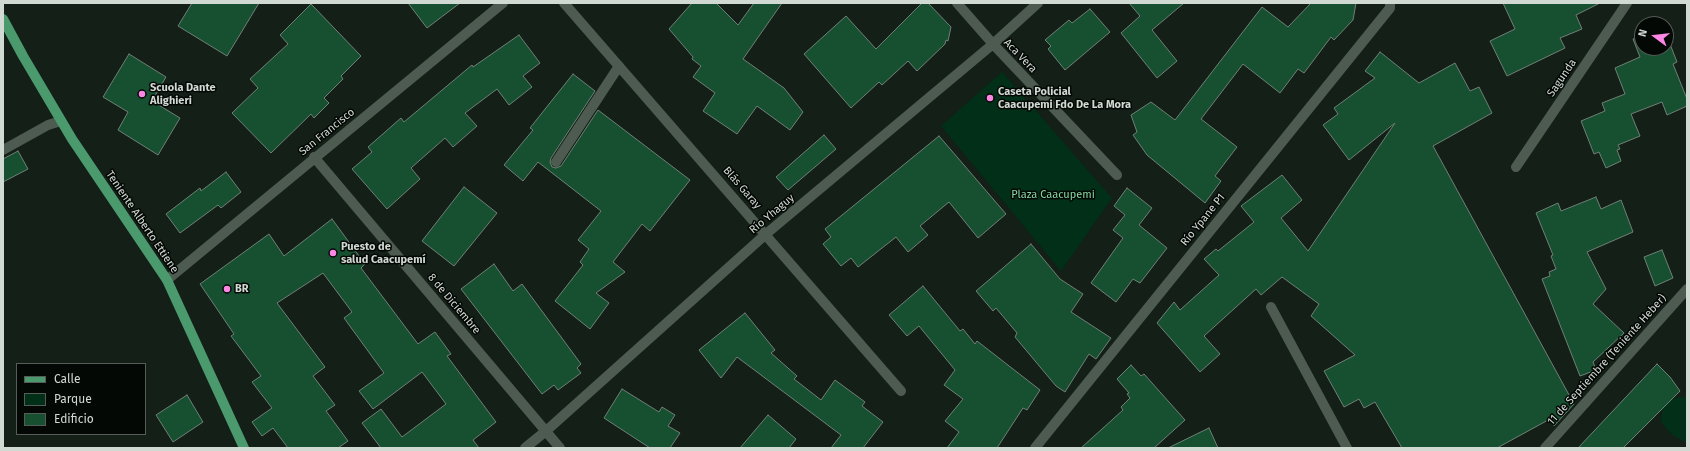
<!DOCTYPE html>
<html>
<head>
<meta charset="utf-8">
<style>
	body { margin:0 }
	#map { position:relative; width:1690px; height:451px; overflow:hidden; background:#131f17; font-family:"Fira Sans",sans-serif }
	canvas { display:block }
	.frame { position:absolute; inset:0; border:4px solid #d1d9d3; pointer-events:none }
	.legend { position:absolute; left:16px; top:363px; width:130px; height:72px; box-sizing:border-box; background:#040805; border:1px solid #565c57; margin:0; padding:5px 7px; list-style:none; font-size:12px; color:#d1d9d3 }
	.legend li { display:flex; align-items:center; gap:8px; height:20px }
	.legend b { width:20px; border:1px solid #565c57 }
	.north { position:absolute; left:1634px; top:16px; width:40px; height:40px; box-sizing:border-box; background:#040805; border:1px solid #565c57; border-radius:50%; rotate:285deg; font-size:11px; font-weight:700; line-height:16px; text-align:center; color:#d1d9d3 }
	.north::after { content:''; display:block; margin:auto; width:14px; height:18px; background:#fc86e4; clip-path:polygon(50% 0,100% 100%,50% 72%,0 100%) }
</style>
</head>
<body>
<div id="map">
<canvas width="1690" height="451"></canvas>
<div class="frame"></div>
<ul class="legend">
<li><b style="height:5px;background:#4b9a6d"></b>Calle</li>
<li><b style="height:11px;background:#012f17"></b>Parque</li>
<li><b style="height:11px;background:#165031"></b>Edificio</li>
</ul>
<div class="north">N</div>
</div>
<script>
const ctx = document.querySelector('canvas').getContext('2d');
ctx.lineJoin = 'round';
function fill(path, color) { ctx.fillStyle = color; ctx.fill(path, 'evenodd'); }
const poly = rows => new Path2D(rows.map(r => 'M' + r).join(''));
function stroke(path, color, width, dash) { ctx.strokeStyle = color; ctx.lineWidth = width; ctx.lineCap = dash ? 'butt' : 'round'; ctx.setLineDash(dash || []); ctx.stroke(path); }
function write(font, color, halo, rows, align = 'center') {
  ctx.font = font + ' "Fira Sans",sans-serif'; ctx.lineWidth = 3; ctx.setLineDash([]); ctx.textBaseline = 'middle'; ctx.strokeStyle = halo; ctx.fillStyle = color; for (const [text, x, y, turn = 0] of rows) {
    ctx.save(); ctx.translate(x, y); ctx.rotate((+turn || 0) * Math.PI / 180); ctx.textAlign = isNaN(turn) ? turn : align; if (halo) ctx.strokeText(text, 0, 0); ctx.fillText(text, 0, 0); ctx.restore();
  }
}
const green = poly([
	[1002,72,1112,198,1061,271,941,126],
	[1682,397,1687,397,1687,443,1672,435,1661,422,1663,406,1670,399]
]);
const building = poly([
	[192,3,259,3,227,56,178,26,192,3],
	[408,3,460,3,427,28,408,3],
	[692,3,716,3,738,25,754,3,782,3,743,59,784,88,803,112,790,130,757,106,737,134,703,111,715,93,693,77,701,66,692,59,693,57,669,29,692,3],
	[922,3,928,3,951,27,948,41,946,40,945,44,917,71,908,61,882,85,879,82,851,108,804,54,846,16,876,49,922,3],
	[1129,3,1184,3,1152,30,1177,61,1157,78,1121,33,1140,16,1129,3],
	[1311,3,1356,3,1353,20,1334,40,1331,37,1304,73,1298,69,1280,93,1243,64,1201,119,1237,147,1215,176,1221,181,1205,203,1147,155,1133,135,1137,132,1131,115,1151,102,1175,120,1262,7,1288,27,1311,3],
	[1503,3,1600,3,1576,15,1582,29,1560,38,1565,48,1507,76,1490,41,1515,29,1503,3],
	[311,4,361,56,341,76,343,79,324,98,329,103,314,118,311,114,271,153,232,113,258,88,250,79,288,44,280,35,311,4],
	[1090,9,1110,32,1065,70,1048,49,1051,46,1045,40,1069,20,1072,23,1090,9],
	[1666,34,1677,62,1673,64,1687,99,1687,106,1667,115,1662,102,1631,114,1640,136,1618,145,1620,149,1617,150,1621,161,1606,168,1599,152,1594,154,1581,121,1605,111,1602,103,1625,94,1615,68,1640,57,1633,39,1642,35,1642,48,1666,48,1666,34],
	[519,35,540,63,523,76,532,87,509,105,497,89,465,113,477,126,453,147,445,138,411,168,420,179,387,209,352,169,372,152,368,147,401,118,404,122,472,65,473,67,519,35],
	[1380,52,1419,83,1455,63,1470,91,1479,87,1492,113,1433,146,1574,404,1554,426,1550,419,1497,448,1402,448,1375,402,1364,408,1359,399,1344,407,1324,371,1355,355,1311,316,1319,304,1282,277,1261,295,1256,289,1204,336,1220,354,1200,372,1157,323,1174,302,1180,310,1219,275,1204,259,1216,249,1218,251,1254,222,1241,206,1282,175,1302,200,1281,218,1308,251,1395,123,1349,160,1323,125,1338,114,1334,108,1375,78,1365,71,1380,52],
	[129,54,166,77,152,101,180,118,158,155,118,130,128,112,103,97,129,54],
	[573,74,595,91,551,158,550,162,552,167,556,168,561,166,598,110,690,180,650,231,642,224,613,262,625,272,596,293,609,303,590,329,555,301,583,265,580,262,589,249,578,240,601,211,538,162,523,181,504,165,533,130,530,128,573,74],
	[824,135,836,149,788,190,776,177,824,135],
	[939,136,1006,214,978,238,949,202,920,226,928,235,908,252,896,237,858,267,851,258,841,266,823,244,831,237,825,229,939,136],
	[18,151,28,169,3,182,3,159,18,151],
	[226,172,241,192,221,208,218,205,180,233,166,214,200,188,201,191,226,172],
	[464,187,497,213,454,266,422,241,464,187],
	[1127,188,1152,208,1139,225,1167,248,1140,283,1133,279,1116,302,1091,283,1123,238,1113,230,1125,215,1114,206,1127,188],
	[1596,197,1601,209,1621,200,1633,232,1587,252,1606,289,1593,304,1624,333,1593,362,1596,370,1580,376,1542,279,1550,276,1549,272,1556,269,1551,256,1553,255,1536,213,1558,203,1561,211,1596,197],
	[332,219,365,264,361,268,418,344,435,332,451,354,447,356,496,422,473,440,479,448,381,448,362,423,381,409,402,437,446,404,422,372,373,409,359,391,384,373,344,318,352,312,323,273,277,303,325,367,313,376,335,405,326,411,348,441,338,448,288,448,273,428,262,436,252,422,272,408,252,382,261,376,231,336,234,334,200,284,269,234,284,256,332,219],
	[1031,244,1060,279,1083,294,1071,312,1111,338,1096,359,1089,354,1065,392,1056,386,1015,337,1017,333,996,308,993,311,976,291,1031,244],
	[1662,250,1673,278,1655,286,1644,257,1662,250],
	[494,264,513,291,522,284,581,364,577,368,581,373,558,390,554,385,542,394,461,289,494,264],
	[923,286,960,331,963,329,975,344,977,341,1040,390,1027,410,1023,408,997,448,947,448,959,432,945,421,963,399,944,385,955,370,919,326,907,336,889,315,923,286],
	[745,313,775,350,771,353,797,376,794,379,821,400,835,380,865,402,862,406,883,422,863,448,831,448,841,435,737,357,721,378,699,350,745,313],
	[1657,364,1670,377,1680,391,1623,448,1578,448,1657,364],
	[1131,365,1141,376,1144,374,1185,420,1154,448,1081,448,1123,410,1121,407,1130,398,1127,394,1129,393,1117,379,1131,365],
	[622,389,659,412,662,407,675,415,668,426,680,433,670,448,650,448,604,418,622,389],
	[187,395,203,422,173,442,156,415,187,395],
	[768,415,796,439,789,448,740,448,768,415],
	[1209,428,1218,448,1168,448,1209,428]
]);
const minor = poly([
	[564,3,901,391],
	[957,3,993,44,1117,175],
	[3,150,48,125,61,121],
	[314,157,560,448],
	[556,162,619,66],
	[1516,167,1627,3],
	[167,280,503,3],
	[1271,307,1347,448],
	[525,448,546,431,766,234,993,44,1038,3],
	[1035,448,1390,8,1390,3],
	[1545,448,1687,289]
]);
const major = poly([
	[3,19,23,56,72,139,167,280,244,448]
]);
const markers = [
	[142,94,4,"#fc86e4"],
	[990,98,4,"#fc86e4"],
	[333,253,4,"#fc86e4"],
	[227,289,4,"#fc86e4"]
];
const streetNames = [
	["Aca Vera",1020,56,46],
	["Sagunda",1562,78,-56],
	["San Francisco",327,132,-39],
	["Blás Garay",742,188,49],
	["Río Yhaguy",772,214,-40],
	["Río Ypane P1",1203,220,-51],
	["Teniente Alberto Ettiene",142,222,56],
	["8 de Diciembre",454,304,50],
	["11 de Septiembre (Teniente Heber)",1607,360,-48]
];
const poiNames = [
	["Scuola Dante",150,88],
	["Alighieri",150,101],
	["Caseta Policial",998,92],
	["Caacupemi Fdo De La Mora",998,105],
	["Puesto de",341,247],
	["salud Caacupemí",341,260],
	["BR",235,289]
];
const parkNames = [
	["Plaza Caacupemi",1053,195]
];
fill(green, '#012f17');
fill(building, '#165031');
stroke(building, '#718076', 1);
stroke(minor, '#4d5b51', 10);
stroke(major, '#4b9a6d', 10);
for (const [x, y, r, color] of markers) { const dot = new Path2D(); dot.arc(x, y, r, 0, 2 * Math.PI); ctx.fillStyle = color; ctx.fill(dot); stroke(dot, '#040805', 1.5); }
write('11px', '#d1d9d3', '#040805', streetNames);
write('bold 11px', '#d1d9d3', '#040805', poiNames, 'left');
write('11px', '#84d7a2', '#040805', parkNames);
</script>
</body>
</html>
